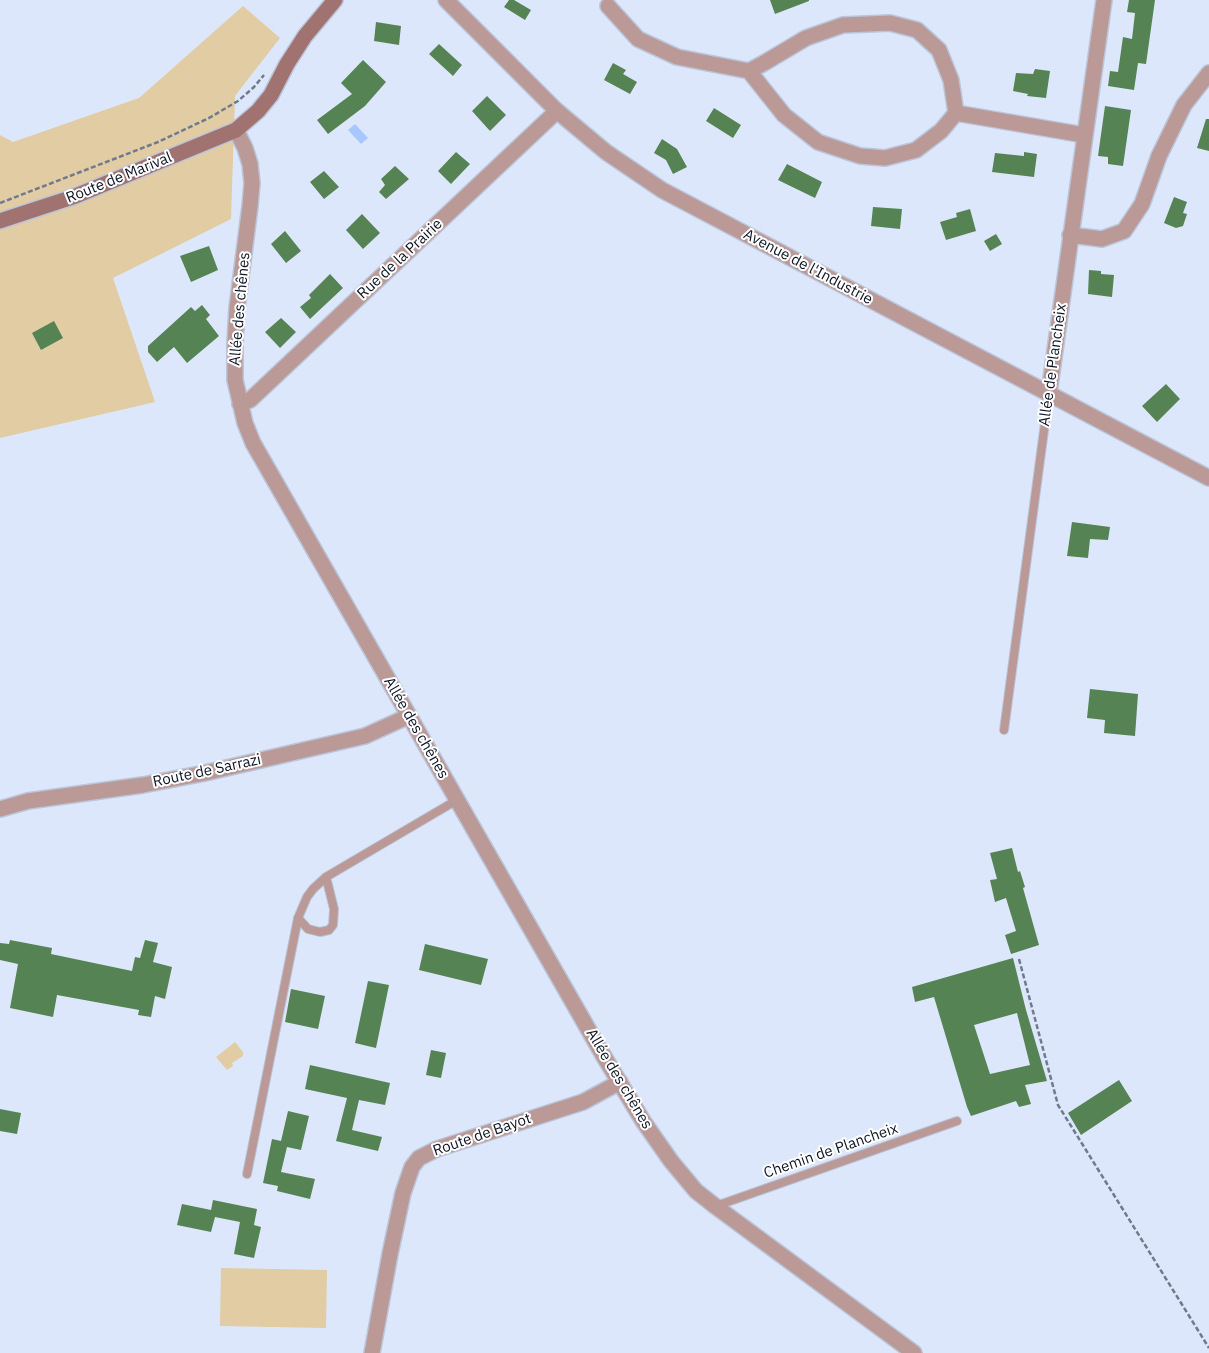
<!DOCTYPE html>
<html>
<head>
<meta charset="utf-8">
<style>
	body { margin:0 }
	canvas { display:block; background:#dde7fb }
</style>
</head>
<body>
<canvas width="1209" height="1353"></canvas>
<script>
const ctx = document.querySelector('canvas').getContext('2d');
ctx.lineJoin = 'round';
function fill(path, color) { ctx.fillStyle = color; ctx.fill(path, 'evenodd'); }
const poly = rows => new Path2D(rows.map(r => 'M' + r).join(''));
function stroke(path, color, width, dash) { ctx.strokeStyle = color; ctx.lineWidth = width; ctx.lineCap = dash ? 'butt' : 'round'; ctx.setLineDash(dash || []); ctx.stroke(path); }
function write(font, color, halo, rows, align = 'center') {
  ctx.font = font + ' "IBM Plex Sans",sans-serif'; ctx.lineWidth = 4; ctx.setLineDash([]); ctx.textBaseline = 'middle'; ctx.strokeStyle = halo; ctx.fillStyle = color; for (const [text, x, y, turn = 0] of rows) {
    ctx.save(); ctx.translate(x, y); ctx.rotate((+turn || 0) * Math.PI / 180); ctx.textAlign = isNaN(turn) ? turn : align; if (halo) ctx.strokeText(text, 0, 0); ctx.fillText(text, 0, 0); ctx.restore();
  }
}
const green = poly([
	[243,6,280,38,235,96,231,219,113,278,155,402,0,438,0,135,13,142,139,98],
	[235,1042,243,1052,243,1056,232,1063,233,1066,227,1070,216,1057],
	[221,1268,327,1270,326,1328,220,1326]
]);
const water = poly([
	[355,124,368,138,361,144,348,130]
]);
const building = poly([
	[509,0,514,0,531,10,525,20,504,7],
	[770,0,809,0,809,1,775,14],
	[1129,0,1155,0,1146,64,1138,63,1134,90,1108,86,1110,71,1118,72,1123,37,1132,39,1135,13,1127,12],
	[376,22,401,26,399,45,374,41],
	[439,44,462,65,453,76,429,54],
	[363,60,386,82,365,106,328,134,317,120,352,94,341,83],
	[613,63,626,70,623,74,637,82,630,94,604,80],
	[1035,69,1050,71,1046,98,1027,96,1028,94,1013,91,1016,73,1033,74],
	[487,96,506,115,490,131,472,111],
	[1105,106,1131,110,1123,166,1108,164,1108,157,1098,156],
	[714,108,741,125,733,138,706,121],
	[1206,119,1209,119,1209,151,1197,148],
	[662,139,677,149,687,167,673,174,666,160,654,153],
	[456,152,470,164,451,184,438,171],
	[1024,152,1037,154,1034,177,992,172,995,153,1024,156],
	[787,164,822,182,815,198,778,180],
	[395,166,409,179,386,199,379,192,385,185,381,179],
	[324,171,339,187,324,199,310,182],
	[1174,197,1187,202,1183,213,1187,214,1183,226,1176,228,1164,223],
	[873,207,902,209,900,229,871,226],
	[970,209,976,231,946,240,940,222,957,217,956,213],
	[362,214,380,233,363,249,346,230],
	[285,231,301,251,286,263,271,244],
	[996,234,1002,244,990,251,984,241],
	[209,246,218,270,191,282,180,256],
	[1089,270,1101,271,1101,274,1114,275,1112,297,1088,294],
	[330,274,343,288,310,319,300,307,311,298,309,295],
	[202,305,210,315,206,319,219,336,187,363,174,347,157,362,148,352,148,346,191,307,195,311],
	[281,318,296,332,280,348,265,332],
	[54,321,63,338,41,350,32,333],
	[1166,384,1180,399,1157,422,1142,406],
	[1072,522,1110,527,1108,540,1090,539,1088,558,1067,556],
	[1090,689,1138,694,1135,736,1104,733,1105,720,1087,718],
	[1012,848,1018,872,1020,871,1025,887,1023,888,1039,945,1011,954,1005,935,1016,931,1006,898,995,902,990,880,997,879,990,853],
	[10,940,52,948,51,954,132,971,135,957,140,958,145,940,158,943,153,962,172,967,165,999,155,996,151,1017,138,1015,139,1010,57,995,53,1017,10,1008,18,964,0,960,0,943,9,944],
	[425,944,488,959,481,985,419,970],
	[1013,958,1026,1010,1047,1081,1025,1085,1031,1104,1019,1107,1016,1101,971,1116,967,1107,934,997,915,1002,912,987],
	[1017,1013,1030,1065,990,1074,974,1025],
	[368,981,389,985,376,1048,355,1043],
	[291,989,325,996,318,1029,285,1022],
	[431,1050,446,1053,441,1078,426,1075],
	[310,1065,390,1083,385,1105,359,1100,352,1130,382,1137,378,1151,336,1141,347,1098,305,1089],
	[1119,1080,1132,1101,1081,1135,1068,1113],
	[0,1109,21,1113,17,1134,0,1131],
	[288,1111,309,1116,301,1150,287,1147,281,1172,315,1179,310,1199,277,1191,278,1186,263,1183,272,1139,281,1141],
	[213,1200,257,1209,254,1225,261,1227,254,1258,234,1254,240,1222,215,1217,211,1232,177,1225,182,1204,211,1210]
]);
const path = poly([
	[0,203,158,142,209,118,238,101,254,87,264,75],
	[1019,959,1058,1105,1209,1348]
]);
const service = poly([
	[1004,730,1049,393],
	[298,918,308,929,320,932,329,930,333,925,334,909,326,877],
	[247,1174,298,918,307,897,313,889,326,877,457,800],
	[716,1206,957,1121]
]);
const minor = poly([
	[608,6,638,39,677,57,749,71,784,115,818,142,860,156,885,158,916,150,941,131,956,113],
	[749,71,764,63,806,38,843,25,890,23,917,30,939,50,951,80,956,113,1084,135],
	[236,130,245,148,250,164,252,183,250,206,237,308,235,343,235,380,245,423,253,443,603,1055,643,1121,671,1161,696,1191,715,1206,914,1353],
	[1070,235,1102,239,1124,231,1142,204,1159,156,1184,105,1209,73],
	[1049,393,1104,0],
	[240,404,250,400,557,111],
	[0,809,28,801,143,785,205,773,365,736,409,716],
	[372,1353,390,1254,403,1193,412,1167,419,1158,437,1149,583,1102,620,1082]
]);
const tertiary = poly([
	[446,0,557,111,606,152,662,190,1209,478]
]);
const secondary = poly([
	[0,221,73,197,236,130,258,111,271,95,287,64,305,36,335,0]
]);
const streetNames = [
	["Route de Marival",119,178,-22],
	["Rue de la Prairie",400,259,-43],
	["Avenue de l'Industrie",808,267,28],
	["Allée des chênes",240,309,-85],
	["Allée de Plancheix",1053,365,-82],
	["Allée des chênes",416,728,60],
	["Route de Sarrazi",207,771,-12],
	["Allée des chênes",619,1079,59],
	["Route de Bayot",482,1135,-19],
	["Chemin de Plancheix",831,1151,-19]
];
fill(green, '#e1cca3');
fill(water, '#a8c6ff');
fill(building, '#568354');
stroke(service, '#bbc5d9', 10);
stroke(minor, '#bbc5d9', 18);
stroke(tertiary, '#bbc5d9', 18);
stroke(secondary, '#bbc5d9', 18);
stroke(path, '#717a8d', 2.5, [5, 2.5]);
stroke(service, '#ba9996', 8);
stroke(minor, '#ba9996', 15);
stroke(tertiary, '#ba9996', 15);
stroke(secondary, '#a17370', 15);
write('15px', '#0b1324', '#fff', streetNames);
</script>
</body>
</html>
